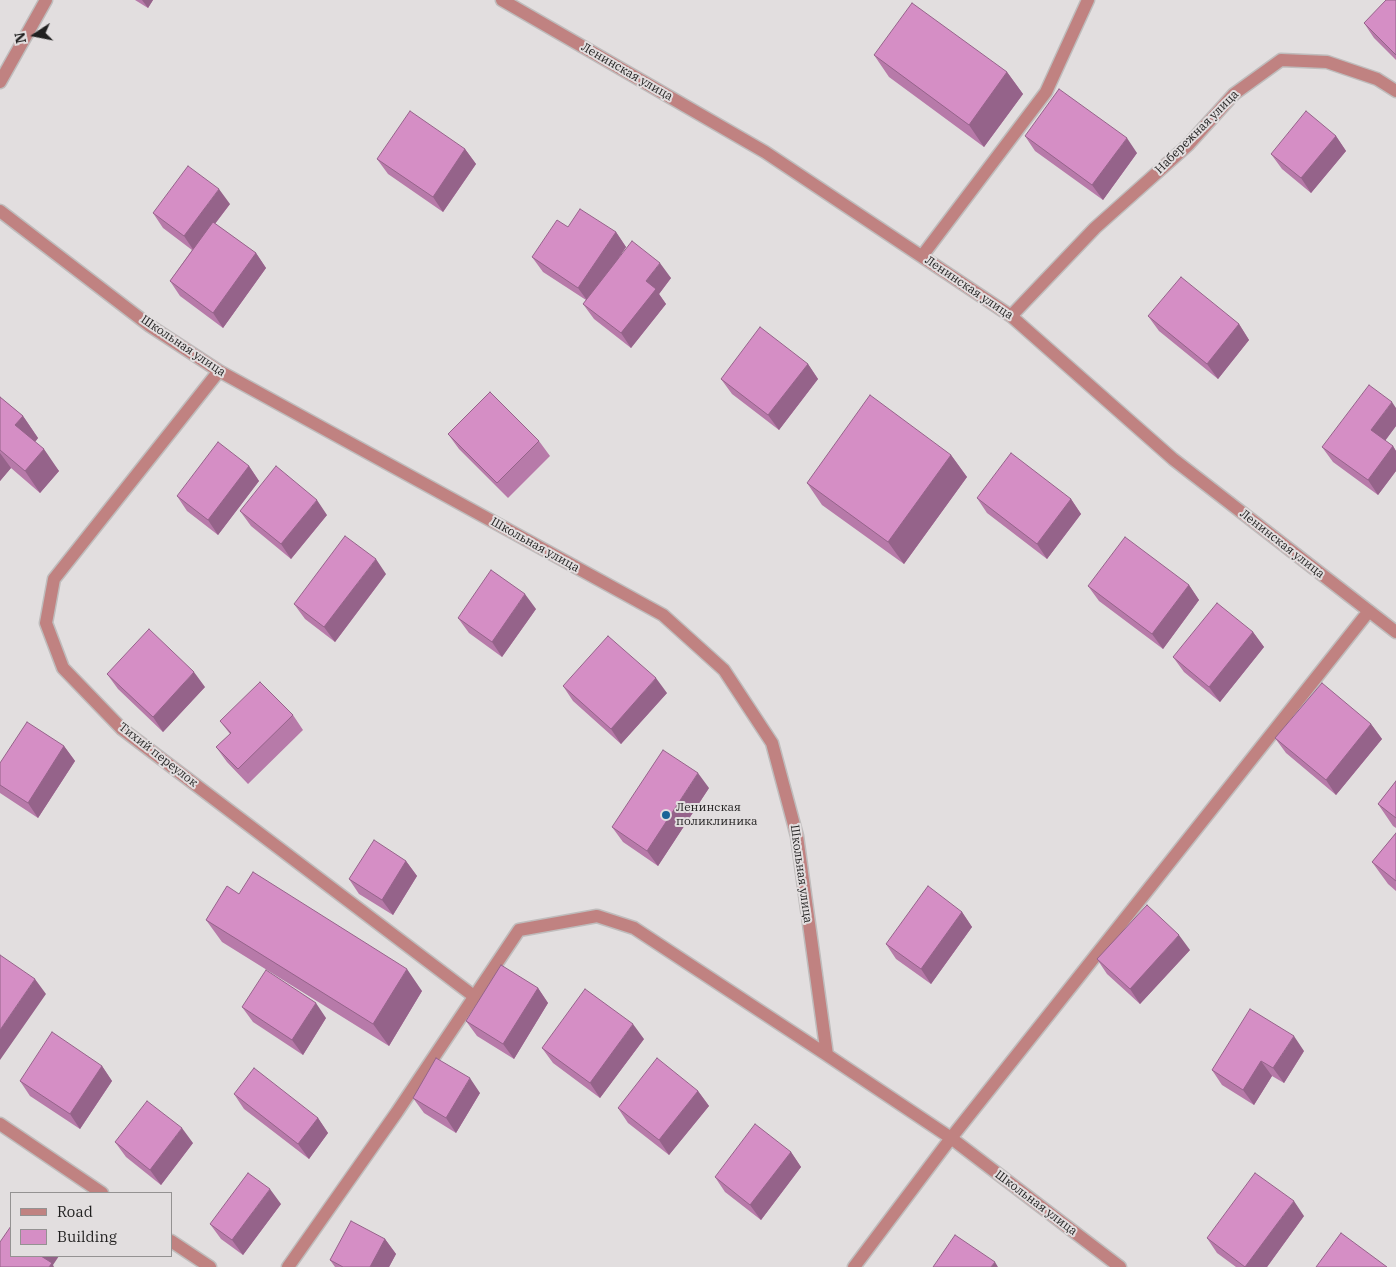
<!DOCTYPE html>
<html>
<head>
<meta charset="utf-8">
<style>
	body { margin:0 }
	#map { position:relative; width:1396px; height:1267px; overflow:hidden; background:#e2dedf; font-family:"IBM Plex Serif",serif }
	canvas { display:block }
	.legend { position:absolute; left:10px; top:1192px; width:162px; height:65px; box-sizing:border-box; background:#e2dedf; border:1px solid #949292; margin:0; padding:6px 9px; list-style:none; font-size:15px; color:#201f1f }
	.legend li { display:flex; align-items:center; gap:10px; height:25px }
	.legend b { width:25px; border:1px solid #949292 }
	.north { position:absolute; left:10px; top:10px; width:50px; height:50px; -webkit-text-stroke:4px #e2dedf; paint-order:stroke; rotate:259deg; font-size:14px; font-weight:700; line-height:20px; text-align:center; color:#201f1f }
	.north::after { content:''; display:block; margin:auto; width:18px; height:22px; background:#201f1f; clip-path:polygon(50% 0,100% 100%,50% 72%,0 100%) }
</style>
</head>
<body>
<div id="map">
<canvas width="1396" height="1267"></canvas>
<ul class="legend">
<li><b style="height:6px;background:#c08281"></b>Road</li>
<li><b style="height:14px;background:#d58ec5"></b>Building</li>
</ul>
<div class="north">N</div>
</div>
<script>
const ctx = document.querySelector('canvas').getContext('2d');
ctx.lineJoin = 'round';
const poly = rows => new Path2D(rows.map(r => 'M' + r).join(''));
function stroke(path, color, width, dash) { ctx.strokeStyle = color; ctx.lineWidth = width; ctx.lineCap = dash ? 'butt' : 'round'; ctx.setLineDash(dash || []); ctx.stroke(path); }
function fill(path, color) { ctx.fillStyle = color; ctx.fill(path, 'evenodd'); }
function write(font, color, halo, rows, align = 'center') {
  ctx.font = font + ' "IBM Plex Serif",serif'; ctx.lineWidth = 4; ctx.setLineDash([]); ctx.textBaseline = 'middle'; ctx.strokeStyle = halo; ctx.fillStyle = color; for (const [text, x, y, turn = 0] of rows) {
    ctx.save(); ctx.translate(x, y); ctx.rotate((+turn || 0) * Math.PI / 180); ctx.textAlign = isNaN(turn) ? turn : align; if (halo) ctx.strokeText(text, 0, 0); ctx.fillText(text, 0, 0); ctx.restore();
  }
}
const minor = poly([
	[502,0,765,152,1011,316,1173,459,1396,632],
	[0,82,46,0],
	[0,211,150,326,219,371,663,615,724,670,772,743,797,836,827,1055,951,1138,1120,1267],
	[922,256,1046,92,1088,0],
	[1011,316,1095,228,1188,145,1234,94,1281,60,1327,62,1377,79,1396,91],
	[219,371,54,579,46,623,63,668,122,729,475,997],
	[0,1124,102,1193],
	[171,1241,210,1267],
	[288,1267,397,1112,519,930,597,916,634,928,827,1055],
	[854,1267,951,1138,1369,611]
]);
const wall = poly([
	[135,0,153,0,148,8],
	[1396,0,1396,60,1374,38,1364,23],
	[874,55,1007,72,1023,94,984,147,889,77],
	[1025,136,1137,153,1103,200,1035,151],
	[1336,136,1346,151,1311,193,1282,169,1271,154],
	[465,149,476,164,443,212,388,174,377,159],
	[230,204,215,224,256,253,266,268,223,328,180,296,170,281,192,250,163,228,153,213],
	[568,227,616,232,626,247,618,259,671,278,659,294,666,304,631,348,594,319,583,304,586,300,543,272,532,257],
	[1148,316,1239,324,1249,340,1218,379,1159,331],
	[808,364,818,379,779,430,732,394,721,379],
	[0,397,23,416,38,438,35,442,59,471,40,493,11,468,0,481],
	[1396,408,1396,426,1385,441,1393,446,1396,451,1396,471,1378,495,1333,462,1322,447],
	[448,434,539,441,550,456,508,498,459,449],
	[951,455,967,477,904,564,822,505,807,483],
	[249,466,259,481,218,535,187,511,177,496],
	[977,498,1071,499,1081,514,1047,559,987,513],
	[240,511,327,515,291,559,251,526],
	[386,574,335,642,305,619,294,604],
	[1189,585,1199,600,1163,649,1099,601,1088,586],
	[536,609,502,657,469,633,458,618],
	[1253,632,1264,647,1220,702,1184,672,1173,657],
	[107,674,205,687,163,732,118,689],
	[563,686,667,693,621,744,573,701],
	[293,715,303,730,248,784,227,762,216,747,230,734,220,721],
	[1371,724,1382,739,1336,795,1286,753,1275,738],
	[64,746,75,761,38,818,0,793,0,763],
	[1396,781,1396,828,1393,826,1378,804],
	[709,788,658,866,623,842,612,827],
	[1396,833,1396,891,1388,884,1372,862],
	[406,861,417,876,393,915,359,894,349,879],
	[239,894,422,991,389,1046,222,942,206,920],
	[962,912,972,927,931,984,896,959,886,944],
	[1190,950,1140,1004,1107,974,1097,959],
	[538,988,548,1003,514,1059,477,1036,466,1021],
	[242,1007,326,1018,303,1055,253,1022],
	[644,1039,600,1098,553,1063,542,1048],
	[1304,1051,1284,1083,1272,1076,1254,1105,1222,1085,1212,1070],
	[102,1066,112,1081,80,1129,30,1096,20,1081],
	[698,1091,709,1106,669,1155,628,1123,618,1108],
	[480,1093,456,1133,424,1113,413,1098],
	[234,1094,318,1118,328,1133,309,1159,244,1109],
	[115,1142,193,1143,161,1185,126,1157],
	[791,1152,801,1167,761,1220,725,1192,715,1177],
	[281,1204,243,1255,221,1239,210,1224],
	[1304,1216,1267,1267,1236,1267,1217,1253,1207,1238],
	[385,1239,396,1254,389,1267,335,1267,330,1260]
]);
const shadedWall = poly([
	[142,0,153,0,148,8],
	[1007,72,1023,94,984,147,969,125],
	[1336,136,1346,151,1311,193,1301,178],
	[1127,138,1137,153,1103,200,1092,185],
	[465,149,476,164,443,212,433,197],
	[219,189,230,204,194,251,184,236],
	[616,232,626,247,589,303,578,288],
	[256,253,266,268,223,328,213,313],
	[660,263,671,278,659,294,666,304,631,348,621,333,646,281],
	[1239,324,1249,340,1218,379,1207,364],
	[808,364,818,379,779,430,768,415],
	[1392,402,1396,408,1396,426,1381,446,1371,430],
	[23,416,38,438,31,447,15,425],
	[1393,446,1396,451,1396,471,1378,495,1368,480],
	[44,449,59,471,40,493,25,471],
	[0,453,11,468,0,481],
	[951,455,967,477,904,564,888,542],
	[249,466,259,481,218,535,208,520],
	[1071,499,1081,514,1047,559,1037,544],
	[317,500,327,515,291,559,281,544],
	[376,559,386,574,335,642,324,627],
	[1189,585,1199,600,1163,649,1152,634],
	[525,594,536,609,502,657,492,642],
	[1253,632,1264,647,1220,702,1209,687],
	[194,672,205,687,163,732,153,717],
	[656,678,667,693,621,744,611,729],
	[1371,724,1382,739,1336,795,1326,780],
	[64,746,75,761,38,818,28,803],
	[698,773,709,788,658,866,647,851],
	[406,861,417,876,393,915,382,900],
	[962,912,972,927,931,984,921,969],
	[1179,935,1190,950,1140,1004,1130,989],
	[407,969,422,991,389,1046,373,1024],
	[35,979,46,994,0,1060,0,1030],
	[538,988,548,1003,514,1059,503,1044],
	[316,1003,326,1018,303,1055,292,1040],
	[633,1024,644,1039,600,1098,590,1083],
	[1294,1036,1304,1051,1284,1083,1273,1068],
	[1261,1061,1272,1076,1254,1105,1243,1090],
	[102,1066,112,1081,80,1129,70,1114],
	[470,1078,480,1093,456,1133,446,1118],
	[698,1091,709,1106,669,1155,659,1140],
	[318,1118,328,1133,309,1159,298,1144],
	[182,1128,193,1143,161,1185,150,1170],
	[791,1152,801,1167,761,1220,750,1205],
	[270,1189,281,1204,243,1255,232,1240],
	[1294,1201,1304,1216,1267,1267,1245,1267],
	[385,1239,396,1254,389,1267,370,1267],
	[40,1256,59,1256,53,1265,54,1267,48,1267],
	[995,1262,998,1267,991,1267]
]);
const building = poly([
	[1386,0,1396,0,1396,55,1364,23,1386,0],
	[912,3,1007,72,969,125,874,55,912,3],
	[1059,89,1127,138,1092,185,1025,136,1059,89],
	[410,111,465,149,433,197,377,159,410,111],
	[1306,111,1336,136,1301,178,1271,154,1306,111],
	[188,166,219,189,184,236,153,213,188,166],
	[580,209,616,232,578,288,532,257,557,220,568,227,580,209],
	[213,222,256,253,213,313,170,281,213,222],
	[632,241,660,263,646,281,656,289,621,333,583,304,632,241],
	[1181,277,1239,324,1207,364,1148,316,1181,277],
	[760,327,808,364,768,415,721,379,760,327],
	[1369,385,1392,402,1371,430,1393,446,1368,480,1322,447,1369,385],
	[490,392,539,441,497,483,448,434,490,392],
	[870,395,951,455,888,542,807,483,870,395],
	[0,397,23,416,15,425,44,449,25,471,0,450,0,397],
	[218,442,249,466,208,520,177,496,218,442],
	[1011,453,1071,499,1037,544,977,498,1011,453],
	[276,466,317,500,281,544,240,511,276,466],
	[345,536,376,559,324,627,294,604,345,536],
	[1125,537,1189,585,1152,634,1088,586,1125,537],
	[491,570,525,594,492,642,458,618,491,570],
	[1217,603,1253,632,1209,687,1173,657,1217,603],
	[149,629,194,672,153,717,107,674,149,629],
	[608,636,656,678,611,729,563,686,608,636],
	[260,682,293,715,238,769,216,747,231,733,220,721,260,682],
	[1322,683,1371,724,1326,780,1275,738,1322,683],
	[27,722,64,746,28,803,0,785,0,763,27,722],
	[663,750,698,773,647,851,612,827,663,750],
	[1396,781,1396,818,1378,804,1396,781],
	[1396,833,1396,881,1372,862,1396,833],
	[374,840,406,861,382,900,349,879,374,840],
	[253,872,407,969,373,1024,206,920,227,886,239,894,253,872],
	[928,886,962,912,921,969,886,944,928,886],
	[1147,905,1179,935,1130,989,1097,959,1147,905],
	[0,955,35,979,0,1030,0,955],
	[501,965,538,988,503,1044,466,1021,501,965],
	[266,970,316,1003,292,1040,242,1007,266,970],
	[585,989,633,1024,590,1083,542,1048,585,989],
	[1250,1009,1294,1036,1273,1068,1261,1061,1243,1090,1212,1070,1250,1009],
	[52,1032,102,1066,70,1114,20,1081,52,1032],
	[436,1058,470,1078,446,1118,413,1098,436,1058],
	[657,1058,698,1091,659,1140,618,1108,657,1058],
	[254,1068,318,1118,298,1144,234,1094,254,1068],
	[147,1101,182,1128,150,1170,115,1142,147,1101],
	[755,1124,791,1152,750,1205,715,1177,755,1124],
	[248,1173,270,1189,232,1240,210,1224,248,1173],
	[1255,1173,1294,1201,1245,1267,1207,1238,1255,1173],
	[351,1221,385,1239,370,1267,343,1267,330,1260,351,1221],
	[11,1226,11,1256,41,1256,52,1263,49,1267,0,1267,0,1242,11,1226],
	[1341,1233,1387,1267,1316,1267,1341,1233],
	[955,1235,995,1262,991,1267,933,1267,955,1235]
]);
const markers = [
	[666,815,5,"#1a6598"]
];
const streetNames = [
	["Ленинская улица",627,72,30],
	["Набережная улица",1197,132,-45],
	["Ленинская улица",969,288,34],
	["Школьная улица",183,346,34],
	["Ленинская улица",1282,544,38],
	["Школьная улица",535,545,29],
	["Тихий переулок",158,755,38],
	["Школьная улица",801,874,82],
	["Школьная улица",1036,1203,37]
];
const poiNames = [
	["Ленинская",676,808],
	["поликлиника",676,822]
];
stroke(minor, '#bfbcbc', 15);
stroke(minor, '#c08281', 12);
fill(wall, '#b77aa9');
fill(shadedWall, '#95638a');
fill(building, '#d58ec5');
stroke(building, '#95638a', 1);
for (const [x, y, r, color] of markers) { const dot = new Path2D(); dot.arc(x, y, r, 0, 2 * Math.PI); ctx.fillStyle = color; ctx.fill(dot); stroke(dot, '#e2dedf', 2); }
write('12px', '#201f1f', '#e2dedf', streetNames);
write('12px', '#201f1f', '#e2dedf', poiNames, 'left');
</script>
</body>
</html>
